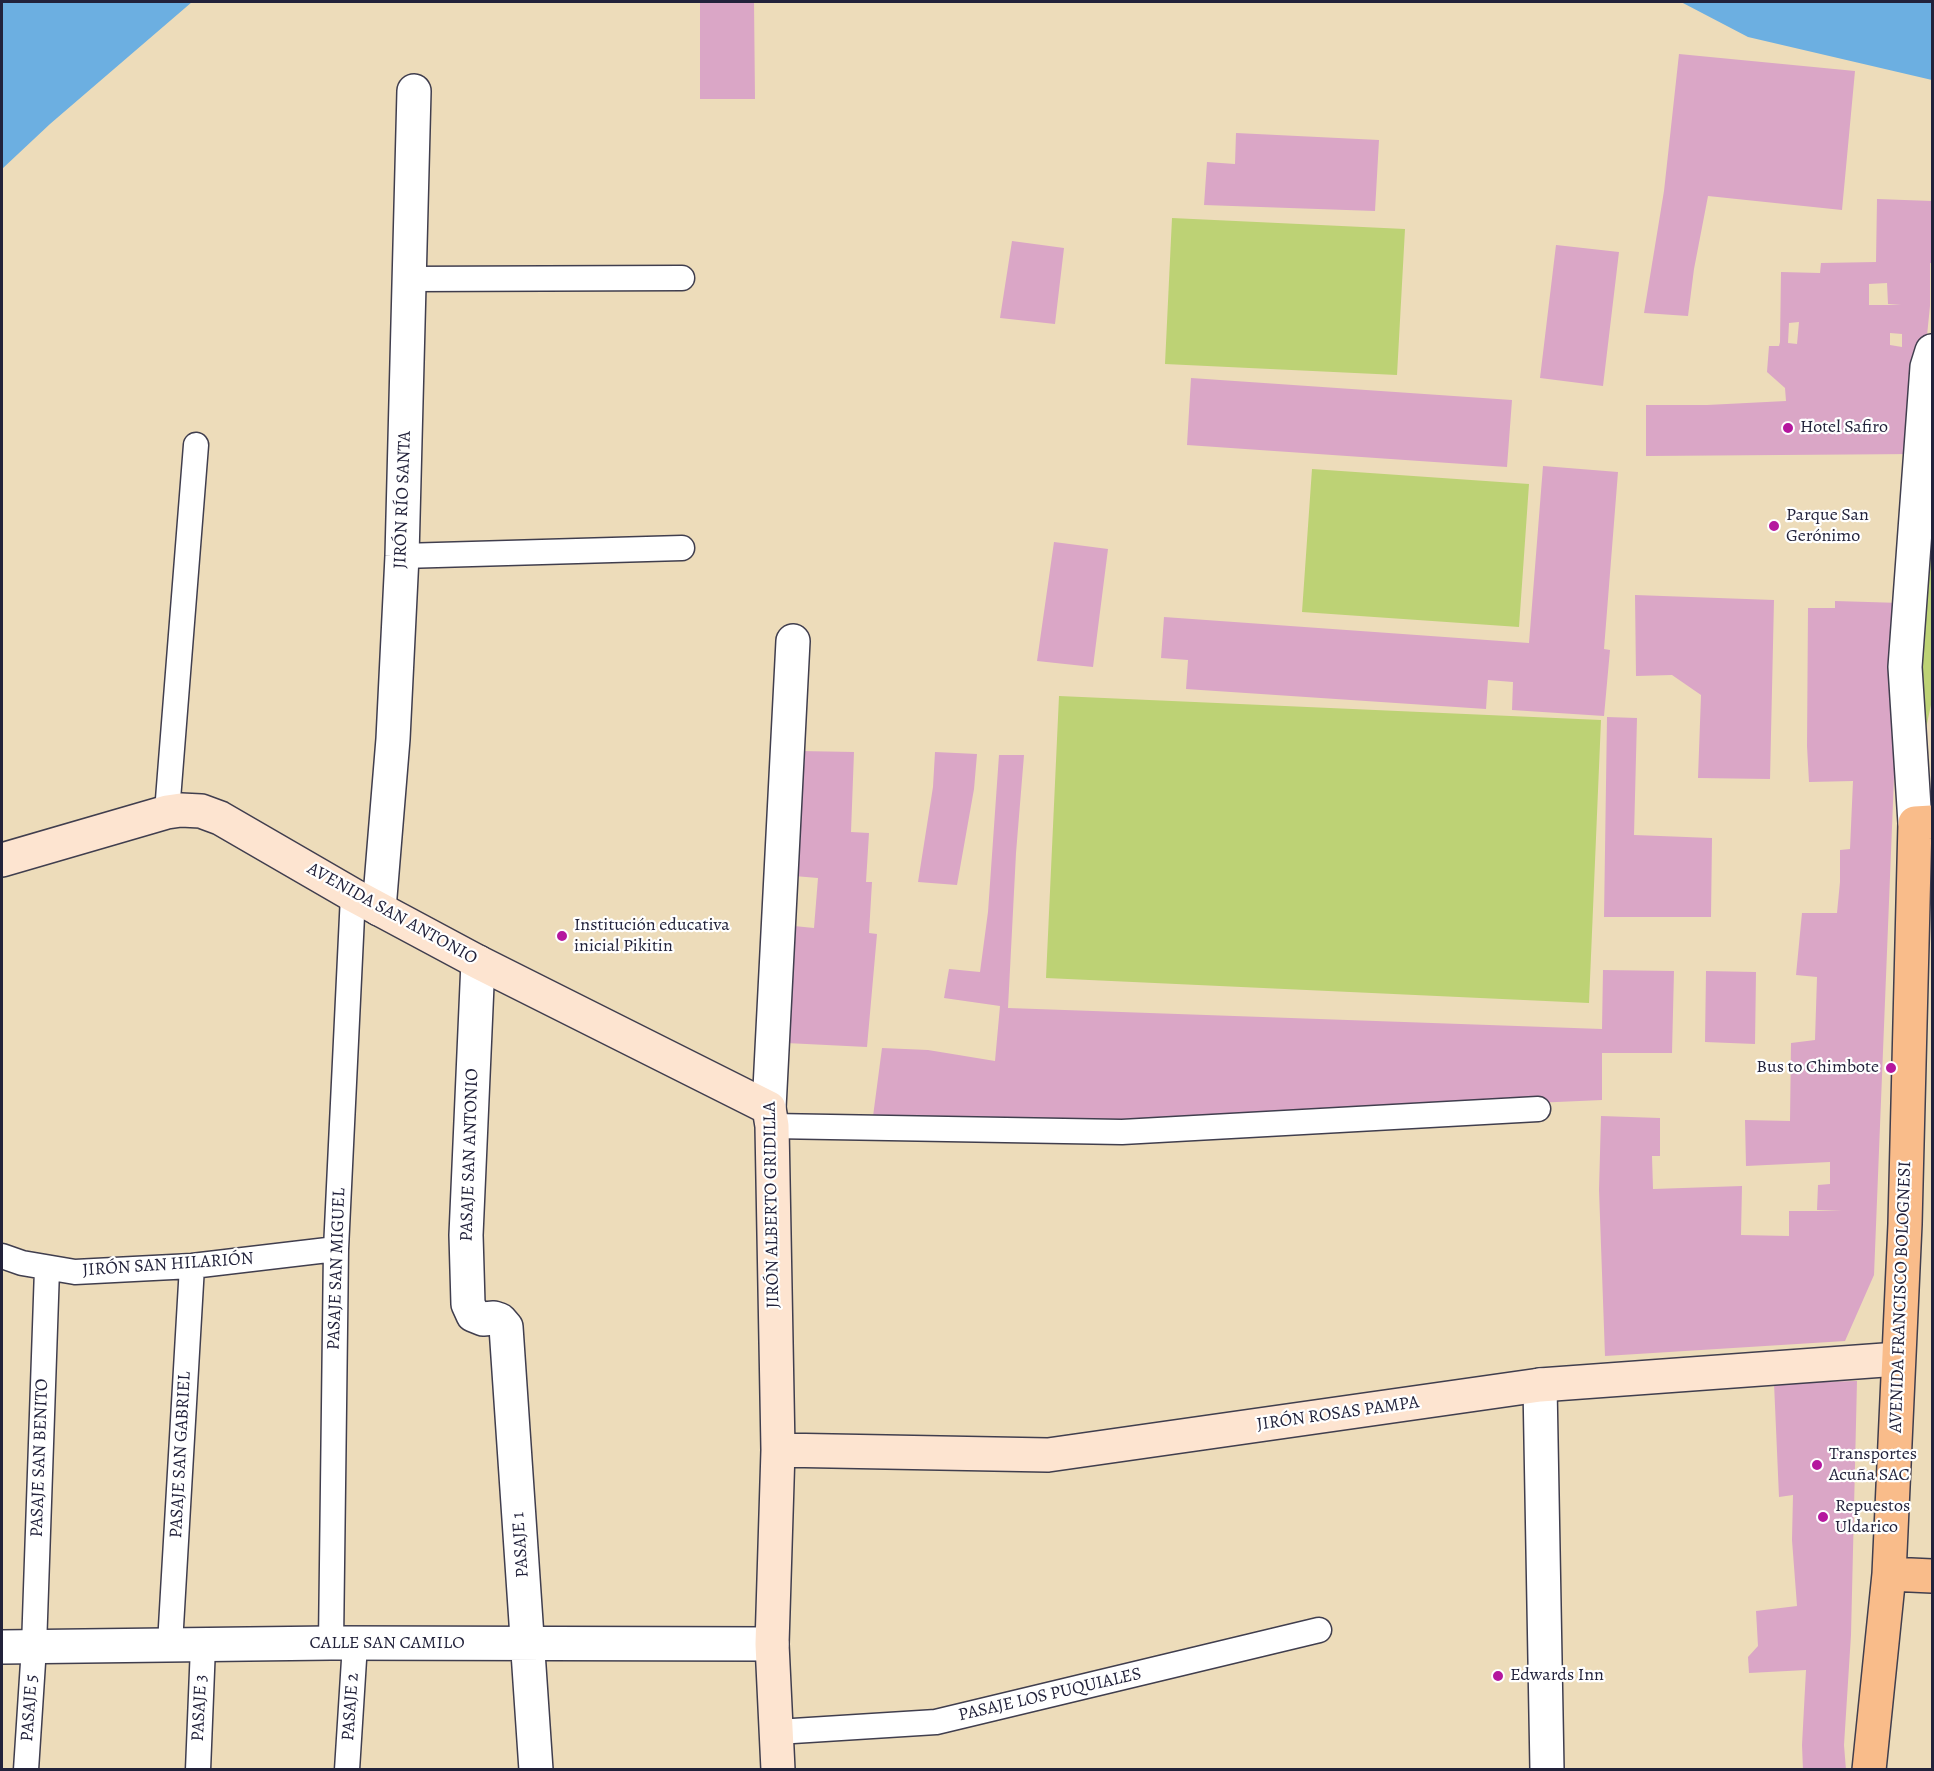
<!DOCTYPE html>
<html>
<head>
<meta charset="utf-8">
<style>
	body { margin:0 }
	#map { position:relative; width:1934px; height:1771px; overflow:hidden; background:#eddcba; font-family:Alegreya,serif }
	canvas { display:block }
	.frame { position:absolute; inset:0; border:3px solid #22223b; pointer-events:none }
</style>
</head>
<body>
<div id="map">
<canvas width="1934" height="1771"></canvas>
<div class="frame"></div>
</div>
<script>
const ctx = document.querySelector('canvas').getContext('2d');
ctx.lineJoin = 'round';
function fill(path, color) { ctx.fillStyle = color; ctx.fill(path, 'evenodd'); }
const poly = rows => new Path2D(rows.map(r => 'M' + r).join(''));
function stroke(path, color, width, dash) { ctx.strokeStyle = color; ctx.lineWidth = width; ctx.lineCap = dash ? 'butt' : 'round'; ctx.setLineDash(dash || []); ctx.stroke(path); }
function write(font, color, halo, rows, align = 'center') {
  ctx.font = font + ' Alegreya,serif'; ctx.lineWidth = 4.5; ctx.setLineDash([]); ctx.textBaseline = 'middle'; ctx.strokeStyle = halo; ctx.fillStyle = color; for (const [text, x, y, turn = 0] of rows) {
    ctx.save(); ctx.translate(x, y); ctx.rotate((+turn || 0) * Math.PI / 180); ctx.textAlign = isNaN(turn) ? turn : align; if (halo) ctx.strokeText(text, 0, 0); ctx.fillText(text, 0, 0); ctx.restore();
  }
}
const green = poly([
	[1172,218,1405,229,1397,375,1165,364],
	[1312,469,1529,484,1519,627,1302,612],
	[1932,508,1932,700,1924,738,1921,617],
	[1059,696,1601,720,1589,1003,1046,978]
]);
const water = poly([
	[2,2,192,2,50,124,2,169],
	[1681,2,1932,2,1932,80,1748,37]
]);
const building = poly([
	[700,2,754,2,755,99,700,99],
	[1679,54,1855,71,1842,210,1708,196,1694,269,1688,316,1644,313,1664,191],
	[1236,133,1379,140,1375,211,1204,205,1207,162,1235,164],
	[1877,199,1932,201,1932,263,1930,263,1930,306,1915,454,1646,456,1646,405,1707,405,1786,401,1785,388,1767,372,1769,346,1779,346,1780,342,1781,272,1820,273,1821,263,1876,262],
	[1887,283,1888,304,1901,305,1869,305,1869,284],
	[1799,322,1797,344,1788,343,1789,323],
	[1890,333,1902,334,1902,347,1890,345],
	[1012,241,1064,248,1055,324,1000,318],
	[1556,245,1619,252,1603,386,1540,378],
	[1191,378,1512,400,1507,467,1187,445],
	[1543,466,1618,472,1604,649,1610,650,1604,716,1512,710,1513,682,1488,680,1486,709,1186,689,1188,660,1161,658,1164,617,1529,643],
	[1054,542,1108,549,1093,667,1037,661],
	[1635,595,1774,600,1770,779,1698,778,1701,695,1672,675,1636,676],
	[1835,601,1901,603,1874,1275,1845,1341,1605,1356,1599,1190,1601,1116,1660,1118,1660,1156,1652,1156,1653,1189,1742,1186,1741,1235,1789,1236,1789,1211,1842,1211,1817,1210,1818,1185,1830,1184,1830,1162,1746,1166,1745,1120,1790,1121,1791,1043,1815,1040,1817,977,1796,975,1802,913,1837,913,1840,882,1840,850,1850,849,1853,781,1809,782,1807,746,1808,608,1835,608],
	[1607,717,1637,718,1634,835,1712,838,1711,917,1604,917],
	[800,751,854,752,851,832,869,833,866,882,872,882,869,933,877,934,867,1047,786,1043,794,926,814,928,818,878,794,876],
	[935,752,977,754,974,789,957,885,918,882,933,787],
	[999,755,1024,755,1016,853,1008,1008,1602,1029,1603,970,1674,971,1672,1053,1602,1053,1602,1100,1149,1120,872,1124,882,1048,928,1050,995,1061,1000,1006,944,998,949,969,980,972,988,912],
	[1706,971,1756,972,1755,1044,1705,1042],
	[1857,1381,1851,1635,1844,1745,1846,1770,1803,1770,1802,1745,1806,1670,1749,1673,1748,1657,1758,1646,1756,1611,1797,1606,1792,1540,1793,1495,1779,1497,1774,1383]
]);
const lane = poly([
	[409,279,682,278],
	[402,556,682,548],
	[167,812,196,445],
	[772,1126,1122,1132,1538,1109],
	[2,1256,22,1263,75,1272,192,1266,336,1249],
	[331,1643,336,1249,353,895],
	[170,1644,192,1266],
	[777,1732,936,1722,1319,1630],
	[26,1770,34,1647,47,1269],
	[198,1770,203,1646],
	[347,1770,355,1644]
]);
const street = poly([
	[1915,823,1905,667,1927,367,1932,351],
	[379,909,393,739,402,556,414,91],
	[478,962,466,1235,468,1304,473,1315,483,1319,494,1318,500,1320,506,1327,536,1770],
	[769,1108,793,641],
	[1540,1385,1547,1770],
	[2,1647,331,1643,772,1644]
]);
const secondary = poly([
	[2,860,167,812,181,810,201,811,220,818,353,895,478,962,769,1108,772,1126,778,1450,772,1644,778,1770],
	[778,1450,1048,1455,1540,1385,1898,1359]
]);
const primary = poly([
	[1889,1574,1932,1576],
	[1869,1770,1889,1574,1905,1224,1915,823,1932,822]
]);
const markers = [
	[1788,428,6,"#b5179e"],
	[1774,526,6,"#b5179e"],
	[562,936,6,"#b5179e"],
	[1891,1068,6,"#b5179e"],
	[1817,1465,6,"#b5179e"],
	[1823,1517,6,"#b5179e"],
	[1498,1676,6,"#b5179e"]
];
const poiNames = [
	["Hotel Safiro",1800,428],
	["Parque San",1786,516],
	["Gerónimo",1786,537],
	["Institución educativa",574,926],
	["inicial Pikitin",574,947],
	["Bus to Chimbote",1879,1068,"right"],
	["Transportes",1829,1455],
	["Acuña SAC",1829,1476],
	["Repuestos",1835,1507],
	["Uldarico",1835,1528],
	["Edwards Inn",1510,1676]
];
const streetNames = [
	["JIRÓN RÍO SANTA",403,500,-88],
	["AVENIDA SAN ANTONIO",392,914,29],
	["PASAJE SAN ANTONIO",470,1155,-88],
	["JIRÓN ALBERTO GRIDILLA",772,1205,-91],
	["JIRÓN SAN HILARIÓN",168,1265,-4],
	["PASAJE SAN MIGUEL",337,1269,-88],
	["AVENIDA FRANCISCO BOLOGNESI",1901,1297,-88],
	["JIRÓN ROSAS PAMPA",1338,1414,-8],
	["PASAJE SAN GABRIEL",181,1455,-87],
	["PASAJE SAN BENITO",40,1458,-88],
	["PASAJE 1",521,1545,-94],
	["CALLE SAN CAMILO",387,1644],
	["PASAJE LOS PUQUIALES",1050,1695,-13],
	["PASAJE 2",351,1707,-86],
	["PASAJE 5",30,1708,-86],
	["PASAJE 3",200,1708,-87]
];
fill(green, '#bdd275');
fill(water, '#6cafe1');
fill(building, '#daa6c6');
stroke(lane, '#403e4e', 27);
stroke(street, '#403e4e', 36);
stroke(secondary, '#403e4e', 36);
stroke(primary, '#403e4e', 36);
stroke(lane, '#fff', 24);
stroke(street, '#fff', 33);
stroke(secondary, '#fde4d0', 33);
stroke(primary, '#f9bc8a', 33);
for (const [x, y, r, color] of markers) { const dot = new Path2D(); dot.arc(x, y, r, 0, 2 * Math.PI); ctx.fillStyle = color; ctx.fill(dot); stroke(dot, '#fff', 2); }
write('18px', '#22223b', '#fff', poiNames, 'left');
write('18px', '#22223b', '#fff', streetNames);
</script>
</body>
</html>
